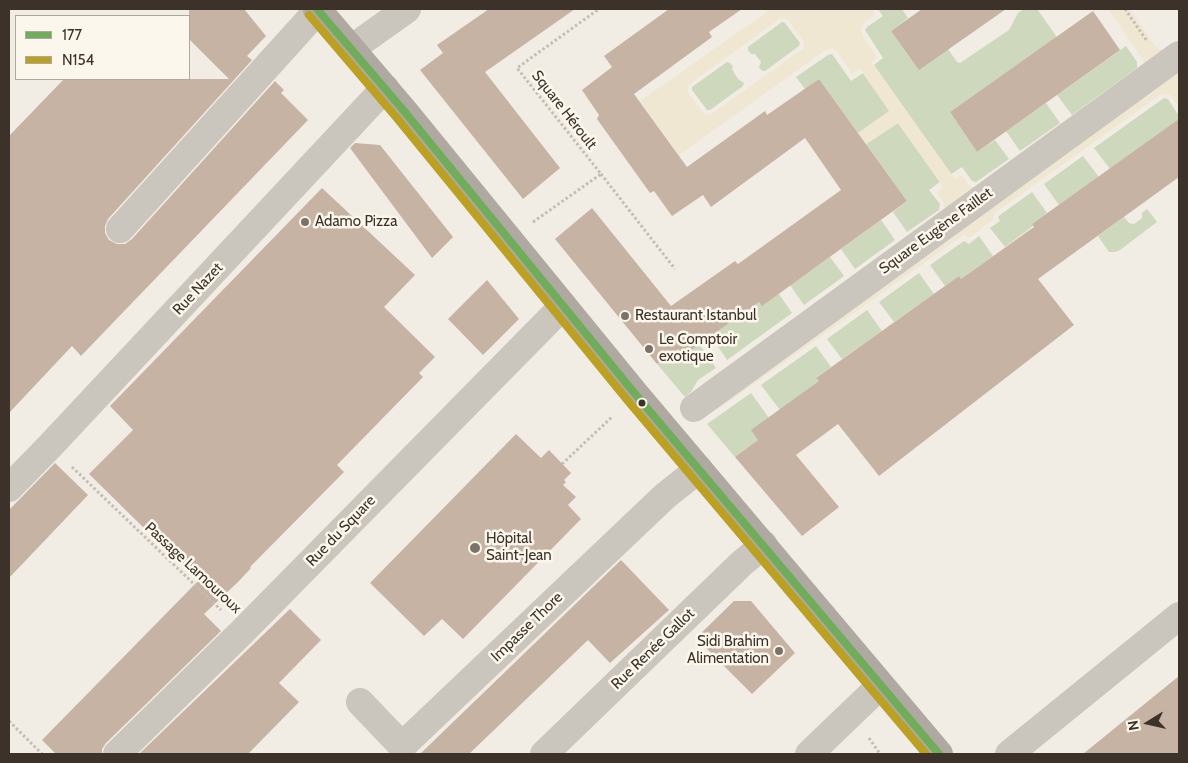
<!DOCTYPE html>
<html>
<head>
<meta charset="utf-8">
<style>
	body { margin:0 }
	#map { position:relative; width:1188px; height:763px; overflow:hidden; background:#f1ede4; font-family:Cabin,sans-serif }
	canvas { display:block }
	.frame { position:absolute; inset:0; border:10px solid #3c3229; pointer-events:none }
	.legend { position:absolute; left:15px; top:15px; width:175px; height:65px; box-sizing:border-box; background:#fcf7ec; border:1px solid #afa89e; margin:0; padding:6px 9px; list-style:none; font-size:15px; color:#3c3229 }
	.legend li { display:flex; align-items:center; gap:10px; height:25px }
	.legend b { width:25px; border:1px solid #afa89e }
	.north { position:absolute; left:1123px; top:698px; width:50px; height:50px; -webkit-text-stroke:4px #fcf7ec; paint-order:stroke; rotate:260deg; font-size:14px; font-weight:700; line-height:20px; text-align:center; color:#3c3229 }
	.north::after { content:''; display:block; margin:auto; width:18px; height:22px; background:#3c3229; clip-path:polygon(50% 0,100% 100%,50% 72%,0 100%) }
</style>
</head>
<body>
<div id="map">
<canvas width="1188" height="763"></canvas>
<div class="frame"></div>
<ul class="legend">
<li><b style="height:6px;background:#6fad5b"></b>177</li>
<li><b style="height:6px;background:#bba021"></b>N154</li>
</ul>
<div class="north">N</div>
</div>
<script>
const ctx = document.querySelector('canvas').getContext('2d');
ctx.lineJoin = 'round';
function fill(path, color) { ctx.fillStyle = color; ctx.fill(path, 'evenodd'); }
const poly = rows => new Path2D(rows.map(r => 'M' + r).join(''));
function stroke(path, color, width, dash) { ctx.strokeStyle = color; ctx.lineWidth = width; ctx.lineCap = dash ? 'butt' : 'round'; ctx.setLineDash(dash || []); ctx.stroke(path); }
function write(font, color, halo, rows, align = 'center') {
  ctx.font = font + ' Cabin,sans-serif'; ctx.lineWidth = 5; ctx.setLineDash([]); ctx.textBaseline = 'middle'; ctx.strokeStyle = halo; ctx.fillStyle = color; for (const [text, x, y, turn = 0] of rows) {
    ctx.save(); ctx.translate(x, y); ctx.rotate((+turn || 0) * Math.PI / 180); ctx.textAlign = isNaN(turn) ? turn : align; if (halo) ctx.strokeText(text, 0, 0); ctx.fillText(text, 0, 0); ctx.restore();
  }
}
const green = poly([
	[878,9,902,9,908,18,891,31,919,69,948,49,957,62,960,63,1009,30,1018,13,1024,9,1037,9,1057,37,950,112,977,152,995,140,1009,159,976,182,972,181,962,167,951,174,874,65,883,58,865,30,867,27,883,16],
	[782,22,785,23,800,43,799,46,765,71,762,71,759,67,761,62,755,54,751,54,748,50,748,47],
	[1126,46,1137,62,1137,68,1072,115,1057,95],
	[832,54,851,81,863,73,890,111,858,133,819,79,805,89,796,77,828,55],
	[727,62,730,63,733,66,732,69,738,79,744,83,743,86,710,110,707,110,692,90,692,87],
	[1164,98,1168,99,1179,116,1179,129,1174,123,1110,169,1094,148],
	[1046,103,1060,123,1020,151,1006,131],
	[898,123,940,182,929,190,940,204,939,210,907,232,893,212,907,201,866,144],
	[1083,156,1099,177,1059,205,1044,184],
	[1032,192,1047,213,1032,224,1033,226,1005,247,990,228,1000,221,998,217,1000,215],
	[1147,209,1157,222,1120,250,1115,252,1109,252,1098,236,1124,217,1129,223,1134,224,1142,218,1142,213],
	[881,220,895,240,855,269,841,249],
	[979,236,993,256,961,279,959,276,945,286,930,265,964,241,969,244],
	[830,257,844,276,804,305,790,285],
	[919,273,934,294,894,322,879,302],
	[779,294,792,313,727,360,711,336,759,302],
	[867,310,882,331,842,359,827,339],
	[699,344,716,368,698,380,691,392,685,397,657,364,678,349,684,355],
	[816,346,831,367,817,377,819,381,780,410,761,385],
	[751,393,769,418,758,440,735,457,707,424]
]);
const plaza = poly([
	[771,9,872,9,875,15,864,23,861,29,863,37,877,57,871,62,955,179,962,175,968,184,973,187,976,188,1144,64,1142,58,1108,9,1130,9,1156,47,1160,49,1163,50,1179,45,1179,108,1170,95,1164,94,1160,95,995,213,993,216,994,219,969,238,965,235,961,237,720,408,707,411,695,396,703,383,941,215,944,210,944,204,937,192,943,187,898,123,866,144,858,133,889,111,860,69,852,74,837,51,832,49,824,51,679,155,640,101],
	[781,18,785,18,789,21,803,41,804,48,710,115,704,114,688,92,687,86]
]);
const building = poly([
	[189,9,244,9,266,36,247,56,252,60,108,219,105,226,105,233,109,240,117,244,125,244,132,239,275,81,284,90,281,93,308,120,81,356,72,346,9,413,9,136,64,79,229,79,189,39],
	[489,9,575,9,485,72,560,168,523,199,420,70,443,53,437,45],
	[669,9,742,9,709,32,712,37,634,94,687,167,765,111,767,115,819,79,907,201,762,306,759,302,684,355,678,349,657,364,555,239,592,208,671,306,735,261,738,264,841,190,805,138,711,207,703,195,672,216,654,191,650,193,597,119,599,115,582,90,612,67,604,56],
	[922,9,1006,9,919,70,891,31],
	[1093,11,1120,50,977,152,950,112],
	[1179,119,1179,177,1038,279,1074,325,879,476,838,424,796,455,839,507,802,536,735,457,758,440,751,430,819,381,816,378,959,276,961,279,1034,227,1032,224],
	[355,143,380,145,453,237,432,258,350,148],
	[322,188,415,275,384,307,435,357,419,373,423,377,337,465,344,472,250,567,251,568,239,581,204,614,221,631,106,743,102,749,102,754,56,754,42,740,200,579,149,529,147,531,89,474,133,430,110,406],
	[487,280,519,319,483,355,448,319],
	[516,434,541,458,549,450,571,473,564,480,566,482,563,485,576,497,568,505,581,519,463,639,442,619,424,636,370,583],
	[55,463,88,495,9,578,9,510],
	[621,560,669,610,610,663,588,640,469,754,420,754],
	[734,601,751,601,795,653,752,694,696,638],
	[290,609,321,640,279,683,299,702,248,754,139,754],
	[1179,676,1179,754,1083,754]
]);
const path = poly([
	[1125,9,1147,41],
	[601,174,675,269],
	[533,222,601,174,517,68,599,9],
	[562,464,613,416],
	[72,467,221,610],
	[9,721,42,754],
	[869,738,880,754]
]);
const minor = poly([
	[351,49,407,9],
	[120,229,318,10],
	[694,408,1179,55],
	[9,488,50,446,385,88],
	[360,702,402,746,665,496,699,469],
	[117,754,243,631,563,306],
	[544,754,742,563,764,545],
	[809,754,880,686],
	[1009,754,1179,616]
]);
const major = poly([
	[317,9,404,111,636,395,939,754]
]);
const bus1 = poly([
	[317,9,404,111,636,395,939,754]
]);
const bus2 = poly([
	[309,15,396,117,628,401,926,754]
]);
const markers = [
	[305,222,5,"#7b736a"],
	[625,316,5,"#7b736a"],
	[649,349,5,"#7b736a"],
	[642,403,4.5,"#3c3229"],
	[475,548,6,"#7b736a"],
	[779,651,5,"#7b736a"]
];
const streetNames = [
	["Square Héroult",564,110,52],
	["Square Eugène Faillet",936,231,-36],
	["Rue Nazet",198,289,-47],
	["Rue du Square",341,531,-46],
	["Passage Lamouroux",193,568,43],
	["Impasse Thore",527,627,-44],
	["Rue Renée Gallot",653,649,-44]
];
const poiNames = [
	["Adamo Pizza",315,222],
	["Restaurant Istanbul",635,316],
	["Le Comptoir",659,340],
	["exotique",659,357],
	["Hôpital",486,539],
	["Saint-Jean",486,556],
	["Sidi Brahim",769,642,"right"],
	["Alimentation",769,659,"right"]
];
fill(green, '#ced8bc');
fill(plaza, '#f0e7d2');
fill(building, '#c6b3a4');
stroke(path, '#c3bdb5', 3, [2.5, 2.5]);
stroke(minor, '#cac5bd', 28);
stroke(major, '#afa9a2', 28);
stroke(bus1, '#6fad5b', 8);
stroke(bus2, '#bba021', 8);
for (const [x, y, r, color] of markers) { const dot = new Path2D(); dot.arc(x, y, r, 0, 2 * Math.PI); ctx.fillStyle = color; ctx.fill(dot); stroke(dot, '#fcf7ec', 2); }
write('15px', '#3c3229', '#fcf7ec', streetNames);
write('15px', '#3c3229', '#fcf7ec', poiNames, 'left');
</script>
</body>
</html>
